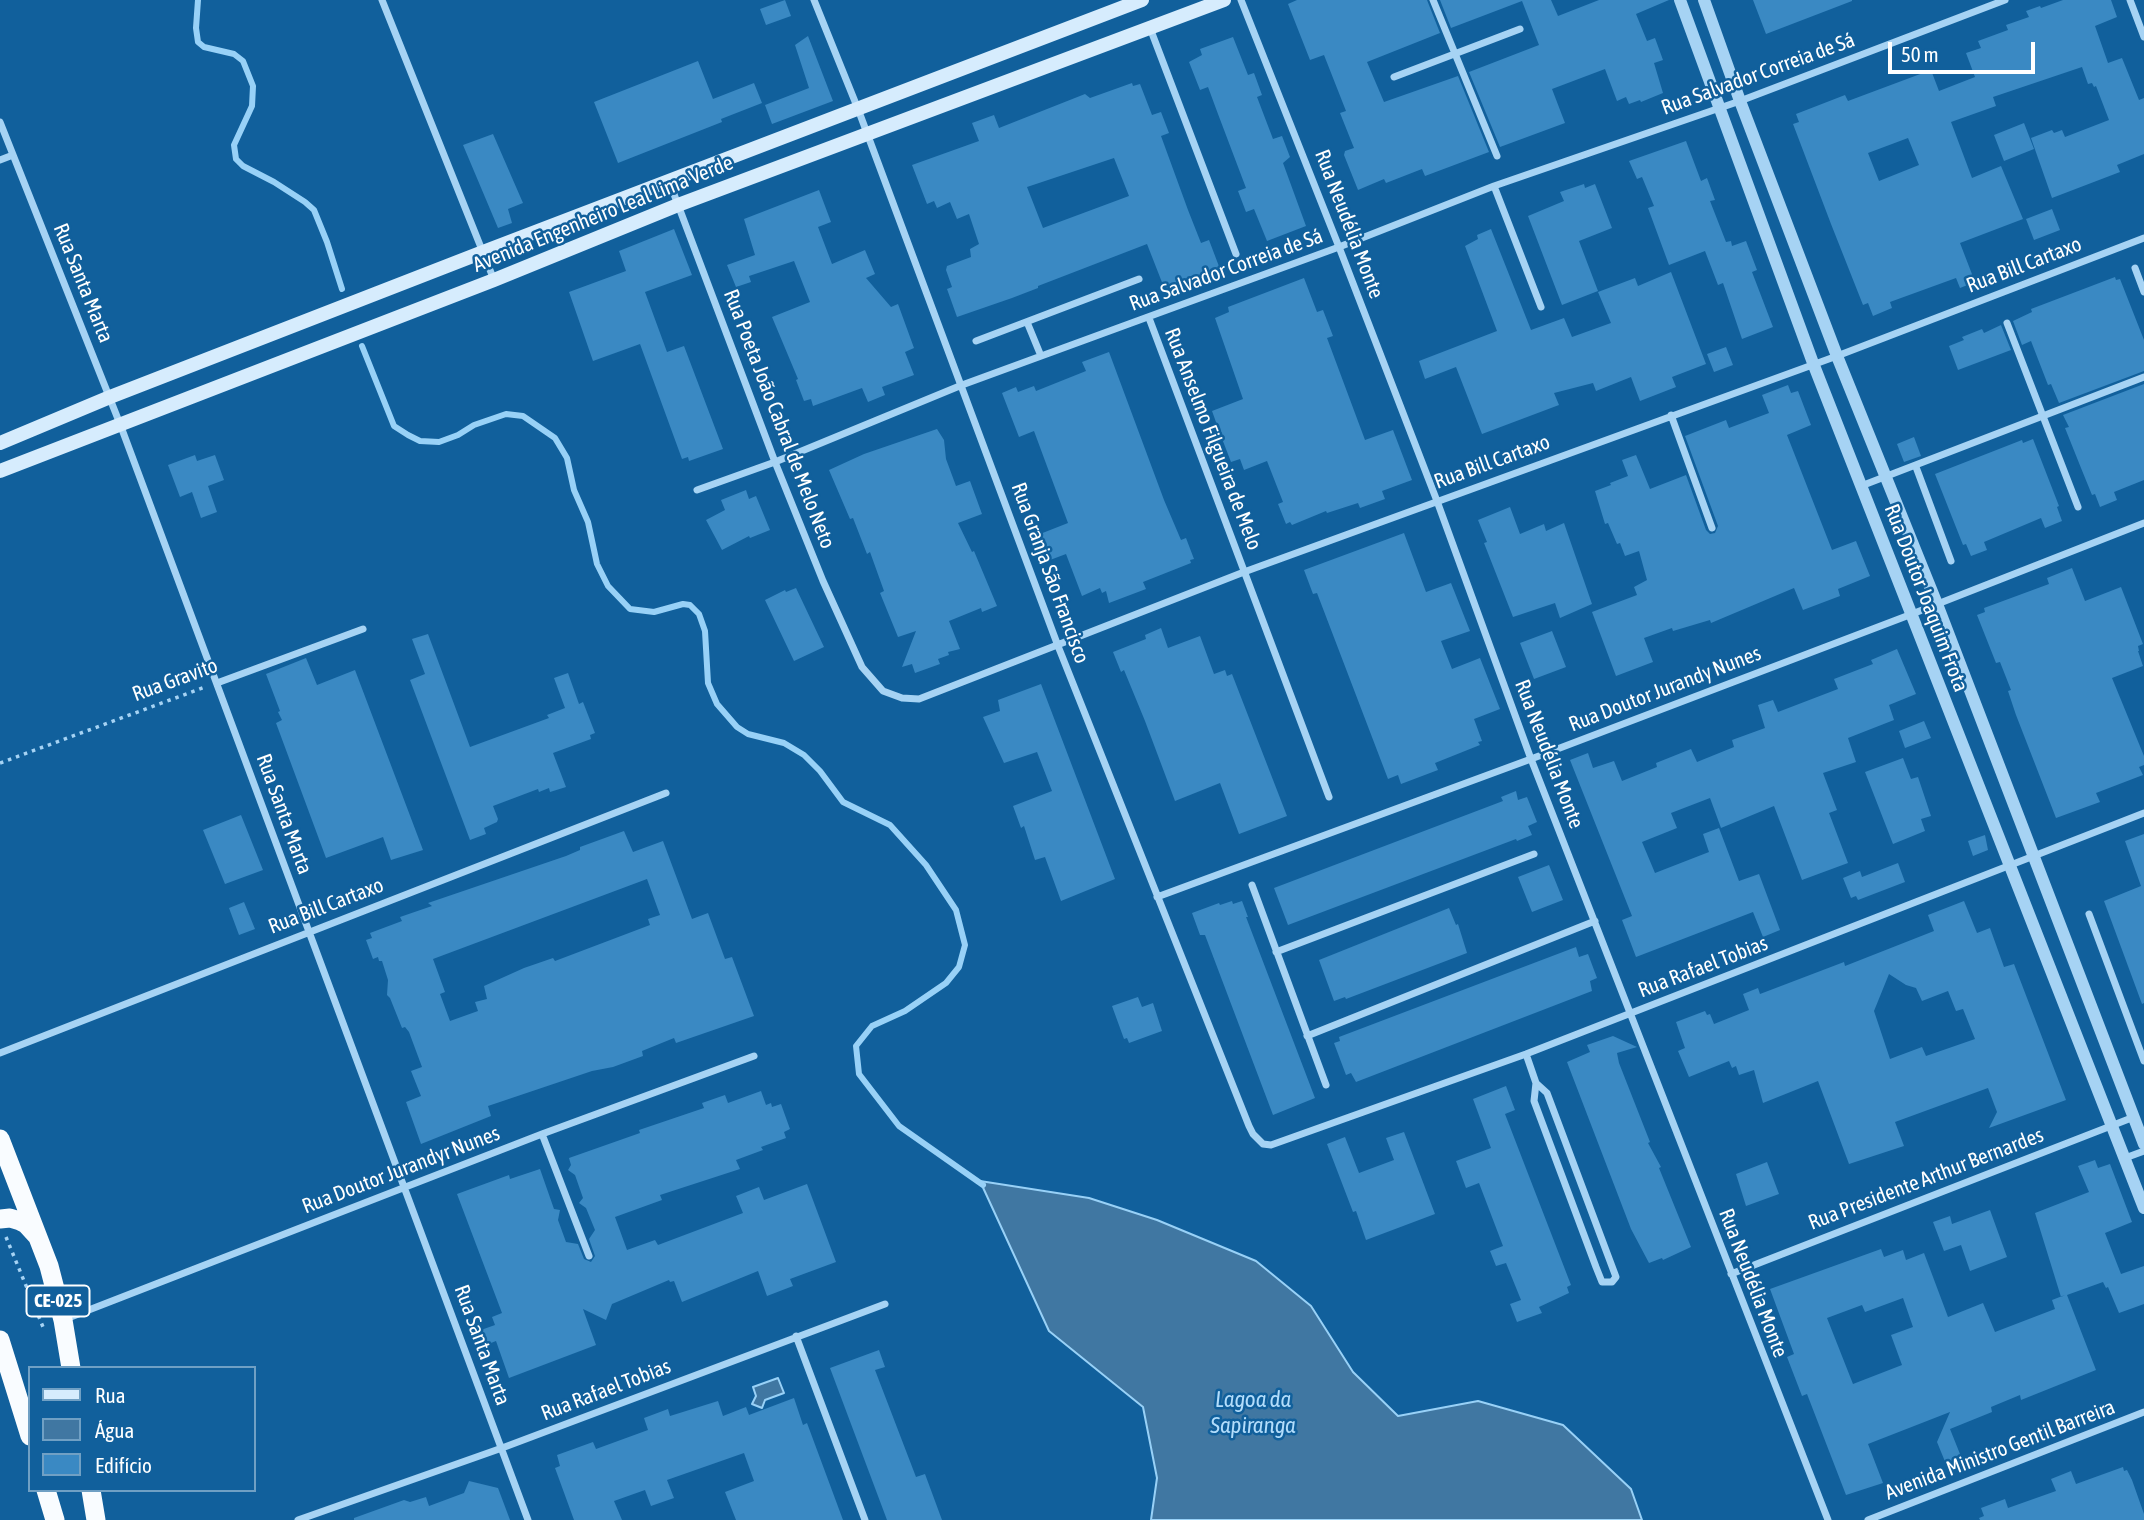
<!DOCTYPE html>
<html>
<head>
<meta charset="utf-8">
<style>
	body { margin:0 }
	#map { position:relative; width:2144px; height:1520px; overflow:hidden; background:#11609c; font-family:"Asap Condensed",sans-serif }
	canvas { display:block }
	.legend { position:absolute; left:28px; top:1366px; width:228px; height:126px; box-sizing:border-box; background:#11609c; border:2px solid #70a0c4; margin:0; padding:9px 12px; list-style:none; font-size:21px; color:#fff }
	.legend li { display:flex; align-items:center; gap:14px; height:35px }
	.legend b { width:35px; border:2px solid #70a0c4 }
	.scale { position:absolute; left:1888px; top:42px; width:147px; height:32px; box-sizing:border-box; border:4px solid #fff; border-top:0; padding-left:9px; font-size:21px; line-height:24px; white-space:nowrap; color:#fff; -webkit-text-stroke:5px #11609c; paint-order:stroke }
</style>
</head>
<body>
<div id="map">
<canvas width="2144" height="1520"></canvas>
<ul class="legend">
<li><b style="height:9px;background:#d6ecfd"></b>Rua</li>
<li><b style="height:19px;background:#4077a2"></b>Água</li>
<li><b style="height:19px;background:#3a89c3"></b>Edifício</li>
</ul>
<div class="scale">50 m</div>
</div>
<script>
const ctx = document.querySelector('canvas').getContext('2d');
ctx.lineJoin = 'round';
function fill(path, color) { ctx.fillStyle = color; ctx.fill(path, 'evenodd'); }
const poly = rows => new Path2D(rows.map(r => 'M' + r).join(''));
function stroke(path, color, width, dash) { ctx.strokeStyle = color; ctx.lineWidth = width; ctx.lineCap = dash ? 'butt' : 'round'; ctx.setLineDash(dash || []); ctx.stroke(path); }
function write(font, color, halo, rows, align = 'center') {
  ctx.font = font + ' "Asap Condensed",sans-serif'; ctx.lineWidth = 5; ctx.setLineDash([]); ctx.textBaseline = 'middle'; ctx.strokeStyle = halo; ctx.fillStyle = color; for (const [text, x, y, turn = 0] of rows) {
    ctx.save(); ctx.translate(x, y); ctx.rotate((+turn || 0) * Math.PI / 180); ctx.textAlign = isNaN(turn) ? turn : align; if (halo) ctx.strokeText(text, 0, 0); ctx.fillText(text, 0, 0); ctx.restore();
  }
}
const water = poly([
	[980,1181,1089,1198,1157,1220,1256,1261,1311,1306,1353,1372,1398,1416,1478,1401,1563,1425,1631,1489,1642,1520,1151,1520,1157,1478,1143,1407,1049,1331,980,1181],
	[778,1378,784,1393,765,1400,762,1408,752,1404,756,1396,753,1387,778,1378]
]);
const stream = poly([
	[198,0,196,28,198,42,204,47,234,54,243,61,253,86,252,106,234,145,236,159,243,166,274,182,305,202,314,210,327,242,342,289],
	[362,346,394,426,408,435,420,441,439,442,458,435,474,425,506,414,523,416,555,438,567,458,574,490,588,522,597,564,608,586,630,609,654,612,683,604,690,605,699,614,705,631,708,683,717,704,737,727,748,734,784,743,804,755,820,771,843,802,890,825,926,865,956,910,965,945,959,967,946,983,905,1011,872,1026,856,1046,859,1074,899,1126,983,1185]
]);
const building = poly([
	[785,0,791,16,766,25,760,9],
	[1297,0,1427,0,1440,33,1367,62,1384,102,1458,76,1489,152,1425,176,1422,169,1386,183,1384,179,1358,190,1344,155,1345,151,1354,148,1340,113,1346,111,1324,55,1310,60,1288,4],
	[1440,0,1551,0,1558,16,1599,0,1669,0,1636,14,1647,41,1655,38,1663,60,1654,63,1663,93,1641,102,1640,100,1629,104,1626,97,1617,101,1605,69,1552,89,1565,123,1500,147,1469,72,1539,45,1522,1,1451,28],
	[1753,0,1852,0,1852,1,1766,34],
	[2063,0,2111,0,2117,17,2095,26,2108,63,2122,58,2139,100,2144,98,2144,154,2117,165,2120,172,2052,198,2031,138,2052,130,2054,133,2062,130,2065,137,2109,120,2096,86,2094,87,2092,83,2088,84,2082,67,1993,97,1996,106,1951,122,1972,178,2001,166,2023,219,1960,243,1975,282,1960,288,1956,278,1890,302,1892,308,1873,316,1868,303,1863,305,1831,224,1793,124,1799,122,1796,114,1845,95,1848,101,1931,70,1939,91,1975,77,1966,53,1981,48,1978,41,2008,30,2006,25,2029,17,2026,11,2040,6,2041,8],
	[1908,138,1919,165,1879,181,1868,153],
	[808,36,833,101,772,124,765,105,809,88,795,45],
	[1233,37,1248,75,1254,73,1262,95,1257,97,1273,139,1282,136,1290,157,1283,163,1306,226,1267,241,1254,209,1246,212,1238,191,1246,188,1218,114,1208,87,1200,90,1189,62,1202,55,1200,49],
	[698,61,713,99,754,83,762,103,721,119,722,122,618,163,594,102],
	[1132,83,1133,86,1140,84,1152,115,1161,112,1169,133,1161,136,1188,210,1201,243,1209,240,1220,269,1165,290,1147,244,1038,286,1038,288,1012,298,957,317,947,289,952,287,946,270,947,266,971,257,970,249,979,244,969,214,957,219,950,202,937,208,934,201,927,204,912,165,979,141,972,123,994,115,999,128,1085,94,1090,98],
	[1114,158,1129,196,1043,228,1027,187],
	[2024,123,2034,149,2004,161,1994,135],
	[493,134,523,203,508,209,512,223,498,228,463,145],
	[1686,141,1701,181,1707,178,1715,200,1710,201,1726,242,1731,241,1732,246,1746,241,1757,270,1752,272,1773,327,1742,339,1723,283,1718,285,1705,251,1669,265,1648,208,1654,206,1642,177,1637,179,1629,161],
	[1584,184,1585,188,1595,184,1612,228,1579,241,1598,291,1562,305,1528,216,1564,201,1560,192],
	[819,190,831,222,818,227,832,264,865,250,875,274,866,278,891,307,898,304,914,348,905,352,914,375,882,387,885,395,868,402,862,388,813,406,811,399,804,401,796,380,798,379,772,317,810,302,794,261,749,276,751,282,736,287,727,265,755,255,744,219],
	[2052,209,2060,230,2034,240,2026,219],
	[674,229,692,275,645,292,667,352,684,346,723,449,689,461,688,457,682,459,640,344,593,361,569,292,626,271,619,251],
	[1491,229,1531,330,1564,318,1572,337,1611,323,1598,292,1635,278,1638,286,1671,272,1706,364,1672,377,1676,387,1640,401,1631,377,1596,391,1593,383,1554,393,1559,405,1482,434,1456,367,1425,379,1419,361,1497,331,1465,246,1478,239,1477,235],
	[2115,277,2116,280,2120,279,2144,340,2144,371,2059,403,2051,384,2048,385,2031,341,2022,345,2013,321,2032,312,2031,309],
	[1304,278,1317,312,1323,310,1333,336,1327,338,1365,440,1393,430,1412,480,1382,491,1385,499,1360,508,1358,503,1327,513,1326,511,1292,525,1290,522,1286,524,1278,504,1283,502,1267,461,1244,470,1240,459,1231,462,1221,436,1212,411,1243,399,1215,318,1229,312,1228,307],
	[2001,325,2011,350,1958,370,1949,346,1964,340,1962,337,1982,329,1984,333],
	[1726,347,1733,365,1714,372,1707,354],
	[1109,352,1164,500,1181,540,1186,538,1194,559,1190,560,1191,563,1143,582,1146,589,1109,603,1106,591,1102,593,1100,588,1082,596,1066,554,1050,560,1040,534,1068,523,1034,431,1019,437,1002,393,1016,387,1018,392,1034,386,1036,391,1086,371,1082,362],
	[2144,384,2144,480,2114,492,2117,500,2100,507,2095,494,2092,495,2081,468,2065,428,2069,427,2063,415],
	[1788,385,1791,393,1798,391,1811,425,1787,435,1832,550,1856,541,1870,576,1838,589,1840,596,1803,610,1794,588,1711,623,1710,620,1673,631,1672,628,1644,638,1653,662,1616,676,1592,612,1637,595,1634,587,1647,580,1639,551,1625,556,1620,543,1617,544,1608,523,1605,524,1595,491,1611,485,1610,483,1628,476,1622,460,1636,455,1650,489,1686,475,1706,530,1710,534,1715,533,1718,526,1685,436,1726,420,1729,428,1769,413,1762,395],
	[937,429,944,440,946,459,956,486,970,481,982,514,958,523,972,552,974,551,997,606,982,612,981,608,949,621,960,649,948,652,949,655,938,659,940,664,915,673,912,664,902,667,916,631,898,637,880,593,884,591,870,552,867,554,853,518,850,519,829,470,864,454],
	[1914,437,1921,456,1904,462,1897,444],
	[2033,439,2059,506,2057,507,2062,521,2045,528,2041,518,1984,542,1987,550,1971,556,1966,544,1963,545,1935,474,2022,440,2023,443],
	[195,455,197,461,215,455,224,480,208,486,217,512,201,518,192,492,180,497,168,465],
	[746,490,749,499,756,496,770,530,750,538,749,536,722,550,706,520,725,510,721,500],
	[1510,507,1520,534,1544,524,1546,531,1564,523,1592,604,1560,618,1555,603,1513,617,1484,543,1487,542,1478,520],
	[1404,533,1426,592,1451,583,1470,631,1441,641,1452,669,1480,658,1500,709,1474,719,1482,741,1478,742,1480,745,1435,763,1438,770,1401,784,1398,775,1388,779,1317,593,1313,594,1304,570],
	[2072,568,2085,601,2121,587,2143,644,2138,646,2139,651,2138,651,2143,666,2112,678,2144,756,2144,765,2139,767,2143,775,2096,793,2100,802,2056,818,2016,715,2008,691,2011,690,2000,662,1996,663,1977,615,1985,612,1984,608,2049,584,2047,578],
	[796,588,824,647,794,661,765,600,785,590,786,592],
	[1161,628,1168,648,1200,636,1214,674,1225,670,1227,676,1232,674,1287,816,1239,834,1220,783,1175,801,1145,721,1124,670,1121,672,1113,652,1146,639,1145,635],
	[1552,631,1566,667,1534,679,1520,643],
	[428,634,470,747,549,718,547,715,565,708,554,678,568,673,579,704,583,702,595,733,590,735,591,739,553,753,566,787,550,792,549,788,539,792,538,789,493,806,498,819,497,822,484,828,486,834,470,840,410,680,425,674,412,639],
	[1897,649,1916,694,1889,705,1894,720,1848,738,1856,762,1823,773,1837,810,1829,813,1848,863,1802,880,1774,806,1721,828,1710,798,1671,813,1677,828,1642,842,1655,873,1709,852,1703,834,1719,828,1739,881,1759,874,1780,930,1763,937,1753,912,1636,957,1622,920,1632,916,1570,760,1588,753,1593,768,1614,761,1622,781,1657,767,1656,763,1691,749,1697,762,1734,747,1732,740,1765,728,1758,705,1773,700,1778,712,1838,689,1834,679,1873,664,1871,660],
	[306,658,317,685,355,670,423,850,391,860,383,837,326,858,276,723,282,720,278,712,280,711,266,674],
	[1041,684,1115,879,1061,901,1045,857,1035,860,1024,826,1021,828,1013,806,1052,791,1037,752,1004,763,983,717,1000,711,998,700],
	[1924,721,1931,738,1905,748,1899,731],
	[1903,758,1911,779,1918,777,1931,816,1921,819,1925,831,1893,844,1865,772],
	[1516,791,1518,800,1527,797,1537,822,1528,826,1532,835,1517,841,1516,839,1288,925,1274,888,1503,801,1501,797],
	[241,815,263,870,225,884,203,830],
	[624,831,633,852,663,841,692,919,708,913,725,959,732,957,754,1016,676,1043,674,1038,642,1051,643,1056,613,1067,592,1071,488,1106,491,1116,421,1144,406,1102,421,1096,411,1071,422,1067,409,1032,405,1027,402,1028,390,998,387,995,388,980,382,961,379,961,378,957,373,959,366,940,372,938,370,933,402,921,400,917,432,906,428,903,566,856,580,850,580,847],
	[647,879,660,915,648,919,650,925,555,961,553,958,524,968,484,986,487,999,475,1002,478,1011,450,1021,440,994,445,992,433,959],
	[2144,834,2144,1003,2142,1004,2104,901,2141,886,2125,841],
	[1985,835,1988,850,1973,856,1968,841],
	[1898,863,1905,882,1858,900,1856,896,1851,898,1843,878,1860,871,1862,877],
	[1549,865,1563,900,1532,912,1518,877],
	[1232,901,1233,904,1242,901,1248,917,1246,917,1315,1098,1273,1115,1205,935,1200,935,1192,913,1219,903,1220,905],
	[1964,901,1977,933,1990,928,2004,967,2014,964,2066,1100,1989,1128,1997,1112,1988,1088,1895,1122,1904,1146,1849,1164,1818,1081,1763,1103,1754,1070,1739,1075,1736,1066,1732,1068,1729,1061,1689,1077,1678,1051,1685,1048,1676,1022,1705,1011,1707,1015,1710,1014,1714,1024,1749,1010,1743,994,1758,988,1760,994,1844,962,1845,966,1934,931,1928,915],
	[1889,974,1906,985,1916,988,1922,1001,1948,991,1956,1011,1963,1009,1975,1039,1926,1056,1922,1047,1890,1059,1874,1011],
	[244,902,255,929,239,935,229,908],
	[1449,908,1456,925,1458,924,1467,953,1346,999,1345,997,1334,1001,1319,960],
	[1576,947,1579,957,1588,954,1597,978,1590,981,1592,991,1356,1082,1351,1073,1346,1075,1334,1043,1340,1041,1339,1037],
	[1138,997,1142,1007,1153,1003,1162,1031,1129,1043,1127,1038,1124,1039,1112,1006],
	[1613,1036,1637,1047,1617,1053,1619,1063,1650,1142,1648,1143,1661,1167,1659,1168,1691,1247,1663,1260,1662,1258,1649,1263,1631,1229,1567,1062,1590,1052,1587,1045],
	[1506,1086,1515,1110,1505,1114,1571,1285,1567,1287,1569,1293,1539,1307,1542,1313,1517,1322,1510,1304,1521,1300,1506,1263,1496,1266,1490,1251,1503,1246,1479,1183,1466,1188,1456,1161,1491,1148,1473,1099],
	[761,1091,766,1105,771,1103,772,1107,781,1104,790,1129,784,1132,786,1138,761,1147,763,1150,736,1160,740,1169,660,1195,662,1200,615,1217,627,1250,655,1240,658,1245,743,1213,736,1196,759,1187,764,1200,807,1184,836,1262,790,1279,793,1286,767,1296,758,1271,682,1302,674,1281,670,1282,669,1280,612,1304,606,1320,583,1309,596,1345,509,1378,496,1341,486,1345,481,1330,495,1325,492,1317,502,1313,457,1194,509,1175,510,1179,540,1169,554,1209,560,1210,558,1220,566,1242,578,1244,584,1259,591,1262,595,1256,589,1239,595,1230,586,1208,579,1203,583,1198,575,1175,568,1170,571,1165,569,1158,640,1133,639,1130,704,1108,702,1103,725,1095,728,1103],
	[1404,1132,1435,1214,1366,1240,1356,1211,1353,1212,1327,1144,1345,1137,1359,1173,1394,1160,1386,1138],
	[2095,1160,2098,1168,2110,1164,2132,1222,2105,1233,2121,1274,2144,1266,2144,1304,2133,1308,2119,1313,2108,1287,2106,1288,2103,1282,2067,1295,2096,1370,2021,1400,2020,1395,1991,1407,1992,1412,1950,1429,1962,1459,1946,1464,1937,1442,1950,1412,1868,1444,1883,1483,1846,1495,1807,1394,1802,1396,1787,1357,1794,1354,1770,1289,1881,1249,1884,1257,1903,1250,1906,1260,1924,1253,1948,1317,1983,1303,1995,1332,2055,1309,2052,1300,2065,1295,2061,1297,2035,1213,2089,1192,2078,1166],
	[1903,1298,1913,1327,1891,1335,1902,1365,1853,1384,1827,1318,1862,1305,1865,1312],
	[1767,1162,1779,1194,1746,1206,1736,1174],
	[1990,1210,2007,1257,1970,1271,1961,1245,1944,1251,1933,1222,1950,1216,1952,1224],
	[879,1350,885,1367,875,1370,916,1477,925,1474,942,1520,887,1520,830,1368],
	[794,1398,803,1425,807,1423,843,1520,736,1520,725,1492,754,1481,744,1453,667,1480,674,1498,651,1506,645,1490,614,1501,622,1520,574,1520,555,1468,560,1466,557,1455,593,1442,596,1449,648,1430,644,1418,668,1409,670,1416,718,1401,723,1416,746,1407,749,1415],
	[2123,1467,2124,1471,2127,1470,2132,1480,2144,1514,2144,1520,1980,1520,1979,1518,1984,1516,1981,1508,2005,1499,2008,1508,2056,1491,2051,1479,2071,1471,2076,1484],
	[469,1481,498,1488,510,1520,354,1520,354,1518,404,1500,410,1502,426,1497,429,1506,464,1493]
]);
const path = poly([
	[0,763,205,687],
	[6,1237,43,1327]
]);
const minor = poly([
	[382,0,494,280],
	[814,0,858,109,1058,646,1249,1126,1253,1134,1263,1144,1271,1145,1526,1054,2144,813],
	[1241,0,1339,247,1437,501,1531,759,1828,1520],
	[1433,0,1497,156],
	[2130,0,2144,37],
	[1150,28,1236,254],
	[1394,77,1520,29],
	[0,122,120,424,528,1520],
	[0,160,13,155],
	[669,181,775,462,823,581,862,667,883,691,902,698,919,699,1244,572,1837,356,2144,238],
	[1494,186,1541,307],
	[2135,268,2144,292],
	[1149,318,1329,797],
	[1027,322,1041,356],
	[2007,323,2078,507],
	[976,341,1139,279],
	[1671,415,1712,528],
	[1916,467,1951,561],
	[1861,486,2144,377],
	[697,490,775,462,962,385,1339,247,1494,186,1740,101,2005,0],
	[217,683,363,629],
	[1252,885,1326,1085],
	[1157,897,1531,759,1912,614,2144,523],
	[2089,914,2144,1061],
	[1276,952,1534,854],
	[1307,1036,1595,921],
	[0,1053,666,793],
	[1526,1054,1536,1083,1534,1101,1596,1267,1602,1282,1612,1282,1616,1277,1547,1093,1536,1083],
	[542,1134,589,1256],
	[2125,1158,2144,1151],
	[1731,1274,2134,1117],
	[63,1320,542,1134,754,1056],
	[796,1336,865,1520],
	[298,1520,502,1448,885,1304],
	[1868,1520,2144,1412]
]);
const tertiary = poly([
	[1680,0,1813,363,2144,1208],
	[1704,0,1740,101,1837,356,1937,604,2144,1144]
]);
const secondary = poly([
	[0,443,110,397,483,252,1142,0],
	[0,471,494,280,678,205,1224,0]
]);
const trunk = poly([
	[0,1139,49,1266,63,1320,71,1368],
	[0,1219,10,1218,20,1221,26,1224,37,1236],
	[0,1340,30,1436],
	[46,1490,55,1520],
	[91,1490,96,1520]
]);
const shields = [
	[58,1301,63]
];
const shieldNames = [
	["CE-025",58,1301]
];
const streetNames = [
	["Rua Salvador Correia de Sá",1758,74,-20],
	["Avenida Engenheiro Leal Lima Verde",603,214,-22],
	["Rua Neudélia Monte",1349,224,69],
	["Rua Bill Cartaxo",2024,265,-21],
	["Rua Salvador Correia de Sá",1226,270,-20],
	["Rua Santa Marta",83,283,68],
	["Rua Poeta João Cabral de Melo Neto",779,419,69],
	["Rua Anselmo Filgueira de Melo",1213,439,69],
	["Rua Bill Cartaxo",1492,462,-20],
	["Rua Granja São Francisco",1050,573,70],
	["Rua Doutor Joaquim Frota",1926,598,69],
	["Rua Gravito",175,680,-20],
	["Rua Doutor Jurandy Nunes",1665,689,-21],
	["Rua Neudélia Monte",1549,754,69],
	["Rua Santa Marta",284,814,70],
	["Rua Bill Cartaxo",326,906,-21],
	["Rua Rafael Tobias",1703,967,-21],
	["Rua Doutor Jurandyr Nunes",401,1170,-21],
	["Rua Presidente Arthur Bernardes",1926,1179,-21],
	["Rua Neudélia Monte",1753,1283,69],
	["Rua Santa Marta",482,1345,70],
	["Rua Rafael Tobias",606,1390,-21],
	["Avenida Ministro Gentil Barreira",2000,1450,-21]
];
const waterNames = [
	["Lagoa da",1253,1400],
	["Sapiranga",1253,1426]
];
fill(water, '#4077a2');
stroke(water, '#98d1f7', 2);
stroke(stream, '#98d1f7', 6);
fill(building, '#3a89c3');
stroke(path, '#a6d3f4', 3.5, [3.5, 5]);
stroke(minor, '#a6d3f4', 7);
stroke(tertiary, '#a6d3f4', 12);
stroke(secondary, '#d6ecfd', 14);
stroke(trunk, '#f9fcff', 19);
for (const [x, y, w] of shields) { const box = new Path2D(); box.roundRect(x - w / 2, y - 15.5, w, 31, 5); ctx.fillStyle = '#11609c'; ctx.fill(box); stroke(box, '#fff', 2); }
write('bold 19px', '#fff', null, shieldNames);
write('21px', '#fff', '#11609c', streetNames);
write('italic 23px', '#b3ddfb', '#11609c', waterNames);
</script>
</body>
</html>
